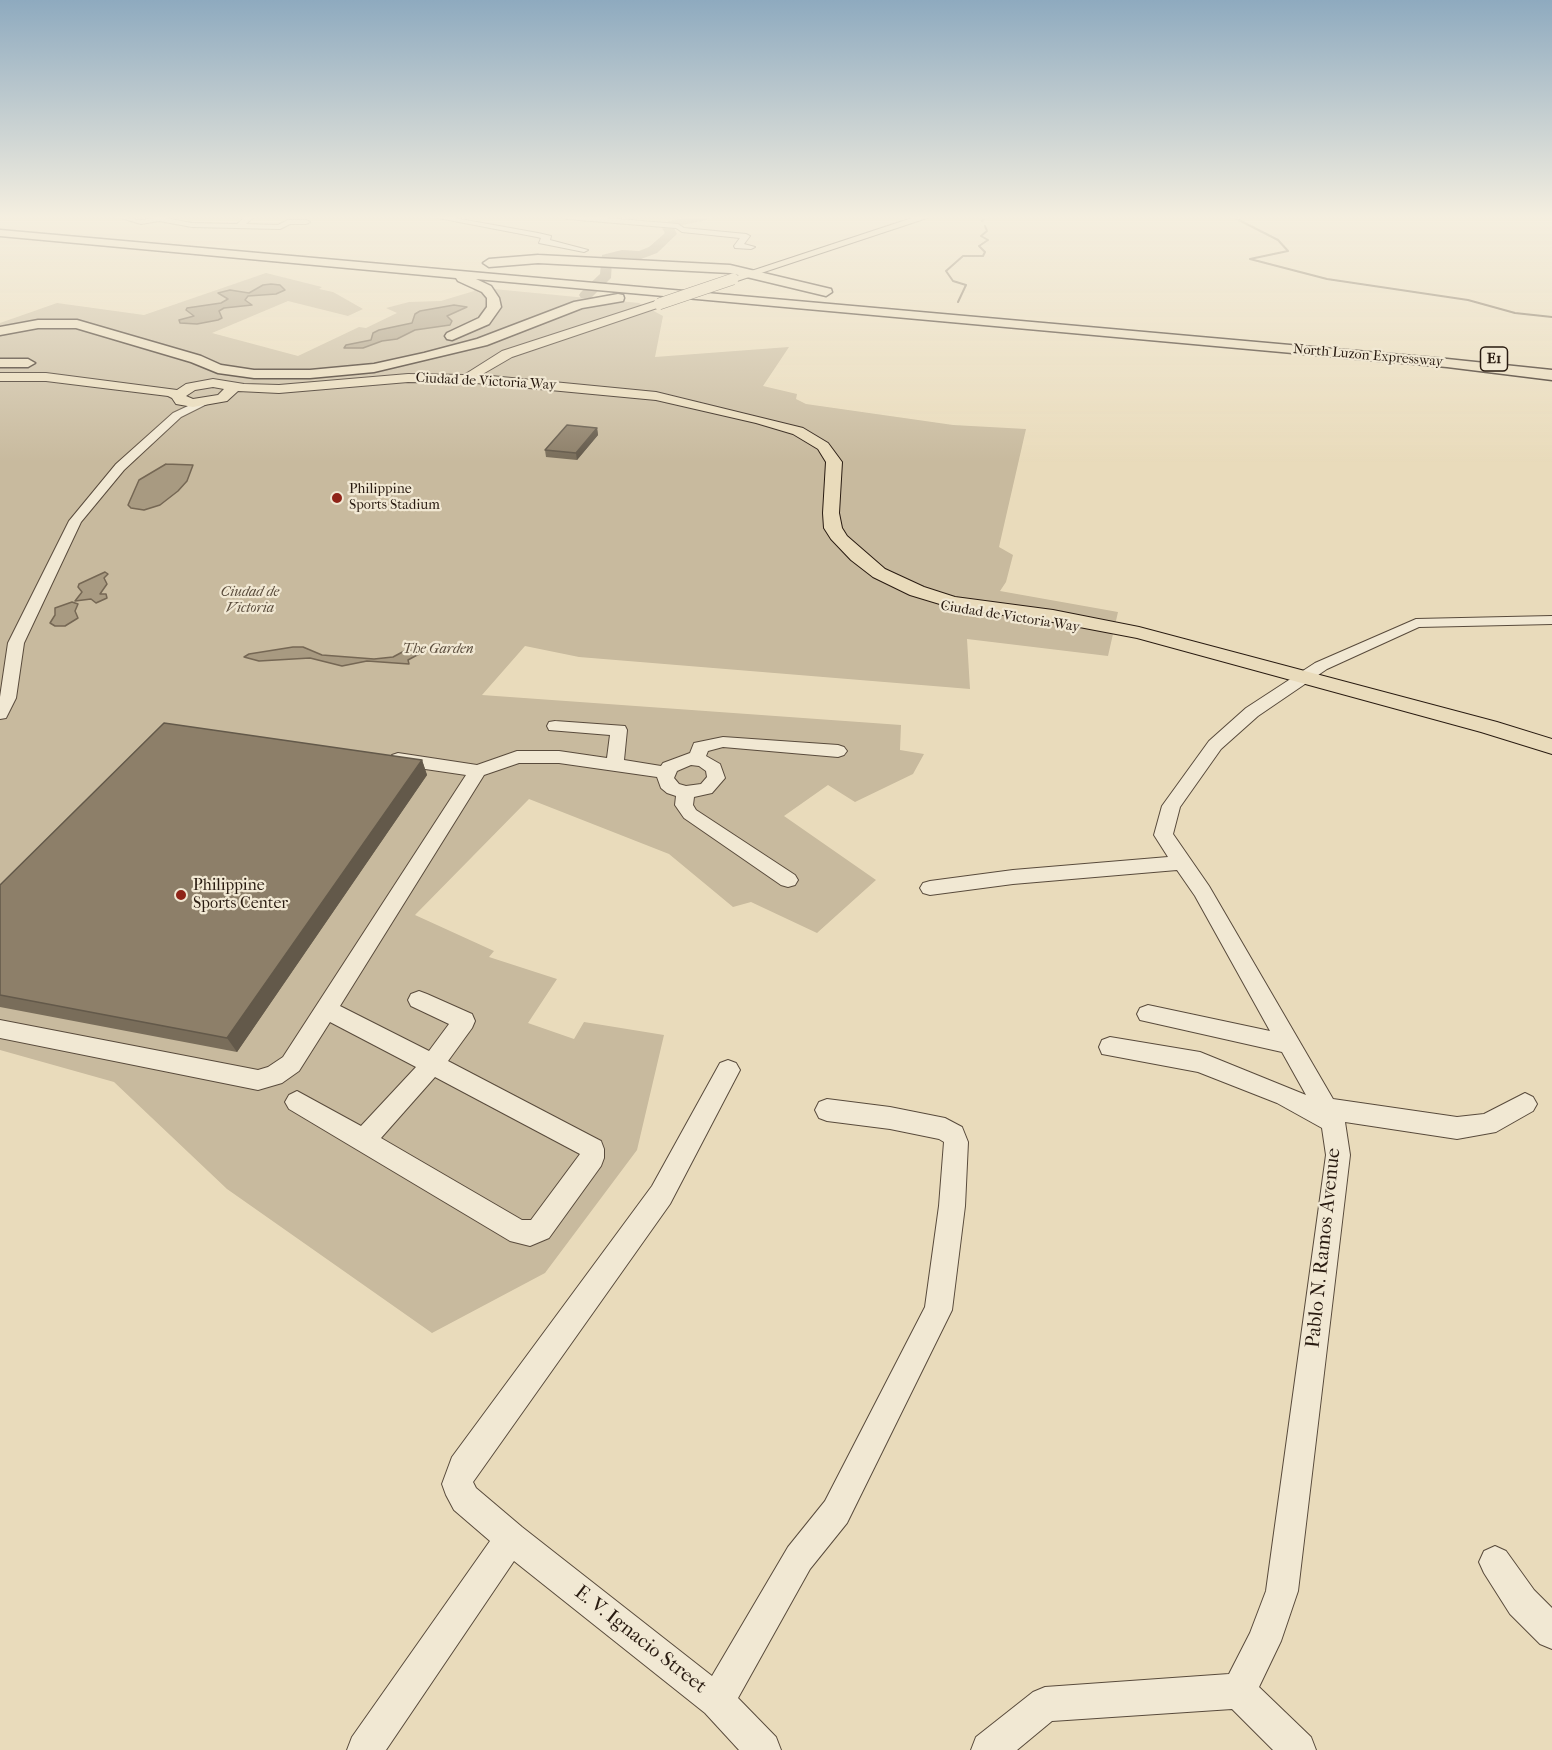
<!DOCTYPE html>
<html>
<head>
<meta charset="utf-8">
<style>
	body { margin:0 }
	canvas { display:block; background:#e9dbbb }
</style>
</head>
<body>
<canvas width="1552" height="1750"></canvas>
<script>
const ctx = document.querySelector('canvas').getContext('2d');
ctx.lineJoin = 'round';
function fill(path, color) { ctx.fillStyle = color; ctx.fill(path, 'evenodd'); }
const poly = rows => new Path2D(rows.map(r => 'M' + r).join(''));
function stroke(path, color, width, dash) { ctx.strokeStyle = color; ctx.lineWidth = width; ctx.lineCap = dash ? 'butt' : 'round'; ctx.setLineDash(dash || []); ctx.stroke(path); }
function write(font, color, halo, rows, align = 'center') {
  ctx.font = font + ' "IM FELL French Canon",serif'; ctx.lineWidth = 4.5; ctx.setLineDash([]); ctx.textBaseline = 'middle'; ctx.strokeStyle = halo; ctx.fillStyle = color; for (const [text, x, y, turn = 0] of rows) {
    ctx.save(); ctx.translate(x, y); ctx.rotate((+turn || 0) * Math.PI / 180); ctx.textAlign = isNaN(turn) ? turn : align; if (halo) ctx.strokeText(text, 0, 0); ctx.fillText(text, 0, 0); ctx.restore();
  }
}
const green = poly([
	[266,273,322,287,319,289,333,292,363,309,348,316,288,301,212,333,298,356,359,327,366,328,397,313,386,308,409,302,441,301,474,291,473,287,639,303,663,316,655,357,789,347,763,386,797,394,796,399,806,404,953,425,1026,429,999,547,1013,555,1006,582,1000,591,1118,612,1108,656,967,639,970,689,579,657,525,646,482,695,901,725,900,750,924,754,913,774,855,802,828,785,784,816,876,880,817,933,751,902,733,907,669,854,529,799,415,915,494,951,489,957,557,979,528,1023,574,1039,584,1022,664,1035,637,1150,545,1273,432,1333,227,1189,114,1082,0,1050,0,323,57,303,144,315]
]);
const water = poly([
	[271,284,280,285,285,290,276,294,248,296,245,300,252,305,224,308,219,311,222,318,218,320,197,324,180,323,179,320,194,316,186,310,187,308,221,303,228,299,218,293,230,290,249,293,263,285,271,284],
	[454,305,467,307,447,316,452,321,450,325,415,330,397,339,382,341,363,348,344,348,346,345,371,340,373,333,379,330,412,323,415,314,420,311,454,305],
	[166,464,193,465,187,481,178,491,160,505,144,510,131,508,128,505,139,480,166,464],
	[105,572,108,574,104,578,107,584,100,594,106,594,107,598,96,603,91,599,75,601,82,592,78,587,79,584,105,572],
	[72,602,78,604,75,611,78,618,65,626,55,626,50,623,55,615,55,608,72,602],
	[293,647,303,647,322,655,374,659,393,657,408,649,419,654,408,660,409,664,367,661,342,666,310,658,259,661,244,657,249,654,293,647]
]);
const stream = poly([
	[1233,217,1278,240,1288,251,1250,259,1327,279,1468,300,1515,313,1552,317],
	[982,221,986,217],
	[958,302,966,285,953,281,946,271,963,256,983,256,985,252,979,246,988,240,981,236,987,231,985,226]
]);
const river = poly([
	[687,217,713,217,707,220,676,226,674,228,677,234,657,253,641,259,622,258,612,260,611,278,591,298,581,298,579,295,581,292,600,274,602,255,622,250,639,251,649,247,665,233,662,228,668,221,687,217]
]);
const minor = poly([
	[118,217,141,220,160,217,192,223,237,224,245,217,254,217,246,224,278,225,288,220,306,220,310,222,306,224,290,224,280,229,192,227,159,221,141,224,118,217],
	[433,217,449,217,538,233,551,236,550,240,588,250,584,252,539,243,541,238,537,237,433,217],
	[563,217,594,217,678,224,684,228,746,234,750,236,744,244,755,247,751,249,735,248,734,246,740,238,682,232,676,228,567,219,563,217],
	[203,399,208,402,207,404,181,417,124,470,81,522,24,643,16,698,6,718,0,719,0,697,8,643,69,521,116,464,173,413,203,399],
	[1552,616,1552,624,1419,627,1327,669,1258,716,1221,749,1180,807,1173,834,1209,886,1333,1099,1457,1117,1484,1114,1525,1093,1533,1097,1537,1104,1533,1111,1496,1132,1457,1139,1345,1122,1350,1155,1298,1591,1281,1641,1259,1687,1311,1737,1316,1750,1273,1750,1232,1709,1052,1721,1017,1750,971,1750,976,1737,1033,1692,1045,1687,1229,1674,1250,1633,1266,1591,1326,1155,1322,1128,1277,1103,1198,1072,1102,1054,1099,1047,1102,1040,1110,1037,1200,1052,1306,1095,1282,1052,1140,1020,1137,1014,1140,1008,1148,1005,1270,1031,1195,896,1177,870,1013,884,930,895,923,893,920,888,923,883,930,881,1013,870,1168,857,1154,835,1162,806,1209,741,1246,708,1315,663,1416,619,1552,616],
	[555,721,625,726,627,730,624,760,661,766,663,763,690,753,694,743,723,737,838,745,844,747,847,751,844,755,838,757,723,747,708,751,706,756,720,764,725,778,712,793,694,797,693,805,696,810,795,875,798,880,795,885,788,887,781,885,684,818,675,805,676,796,667,793,661,788,657,777,559,763,519,763,484,775,340,1006,429,1051,449,1024,411,1006,408,1000,411,994,419,991,427,994,472,1014,475,1021,472,1028,448,1061,601,1141,604,1149,604,1158,601,1166,549,1238,530,1246,510,1241,289,1109,285,1102,289,1095,297,1091,361,1126,416,1067,330,1022,299,1071,282,1083,258,1090,0,1038,0,1020,258,1070,268,1067,283,1057,466,775,398,765,392,763,389,759,392,755,398,753,477,765,517,751,559,751,607,758,610,735,549,730,547,726,549,722,555,721],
	[691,765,699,766,706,771,707,777,701,784,686,786,679,784,674,778,677,771,691,765],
	[435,1077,580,1154,531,1220,522,1220,381,1138,435,1077],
	[728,1060,736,1063,740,1070,670,1204,473,1482,476,1488,522,1527,712,1676,788,1547,825,1501,925,1307,939,1206,944,1142,939,1139,890,1129,827,1121,819,1118,815,1110,819,1102,827,1099,890,1107,945,1118,962,1127,968,1142,965,1206,952,1310,847,1523,810,1569,738,1698,776,1737,781,1750,739,1750,705,1713,514,1561,386,1750,347,1750,352,1737,490,1541,454,1510,446,1495,442,1484,452,1457,652,1186,720,1063,728,1060],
	[1495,1546,1506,1551,1534,1590,1552,1608,1552,1649,1540,1644,1510,1614,1484,1573,1479,1562,1484,1551,1495,1546]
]);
const major = poly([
	[915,217,930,217,737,281,733,282,727,279,915,217],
	[659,300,663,302,663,306,512,357,481,375,656,392,803,428,828,443,842,462,839,513,842,528,847,536,885,569,924,587,955,597,1053,610,1139,627,1497,722,1552,739,1552,754,1481,732,1137,638,1053,622,953,608,910,595,873,577,851,560,831,539,824,528,823,513,826,462,818,449,793,434,756,423,656,400,476,383,408,382,279,393,238,391,227,401,193,407,176,404,172,398,168,396,46,381,0,381,0,373,46,373,177,390,186,384,213,379,244,384,279,385,408,374,464,375,502,351,659,300],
	[213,387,224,389,218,395,193,399,186,396,195,390,213,387]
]);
const highway = poly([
	[0,230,1447,359,1552,370,1552,380,1447,367,476,279,491,286,499,298,501,307,489,324,452,340,447,339,445,336,447,333,479,318,487,307,487,298,482,292,458,281,456,278,0,236,0,230],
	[538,255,730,265,831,289,832,292,826,296,730,273,538,263,489,267,483,263,489,259,538,255],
	[618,294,623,295,624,298,623,301,582,308,487,345,374,372,310,378,254,378,218,373,191,362,76,328,38,328,0,335,0,327,38,320,77,320,201,356,221,365,254,370,310,370,374,364,424,353,477,339,574,302,618,294],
	[0,359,28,359,35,363,28,367,0,367,0,359]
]);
const majorBridge = poly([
	[659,304,733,279]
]);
const wall = poly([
	[597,428,598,435,577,460,546,457,545,450],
	[422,760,427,775,237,1052,0,1007,0,885]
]);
const shadedWall = poly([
	[597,428,598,435,577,460,576,453],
	[422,760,427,775,237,1052,227,1038]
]);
const building = poly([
	[567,425,597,428,576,453,545,450,567,425],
	[164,723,422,760,227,1038,0,995,0,885,164,723]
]);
const markers = [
	[337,498,6,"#8f2418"],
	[181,895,6,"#8f2418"]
];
const farStreetnames = [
	["North Luzon Expressway",1368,356,5],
	["Ciudad de Victoria Way",486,382,3],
	["Ciudad de Victoria Way",1010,617,9]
];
const farPoinames = [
	["Philippine",349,490],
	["Sports Stadium",349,506]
];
const farParknames = [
	["Ciudad de",250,593],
	["Victoria",250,609],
	["The Garden",438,650]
];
const shields = [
	[1494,359,27]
];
const shieldNames = [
	["E1",1494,359]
];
const poiNames = [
	["Philippine",193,886],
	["Sports Center",193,904]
];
const nearStreetnames = [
	["Pablo N. Ramos Avenue",1324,1248,-84],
	["E. V. Ignacio Street",640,1640,38]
];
fill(green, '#c8ba9e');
fill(water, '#a89a81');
stroke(water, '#756754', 1.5);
stroke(stream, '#756754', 2);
fill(river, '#a89a81');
stroke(minor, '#594b3c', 2);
stroke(major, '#291b11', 2);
stroke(highway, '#291b11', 3);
fill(minor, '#f1e8d3');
fill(major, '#e9dbbb');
fill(highway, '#e9dbbb');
stroke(majorBridge, '#291b11', 12, []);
stroke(majorBridge, '#e9dbbb', 11);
fill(wall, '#796d5a');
fill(shadedWall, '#63594a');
fill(building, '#8d7f69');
stroke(building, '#63594a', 1.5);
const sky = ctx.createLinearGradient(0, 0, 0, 462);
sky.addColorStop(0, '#8eaabf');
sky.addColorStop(0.47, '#f5efe0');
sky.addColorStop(1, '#f5efe000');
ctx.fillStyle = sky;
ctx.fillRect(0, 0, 1552, 462);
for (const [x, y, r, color] of markers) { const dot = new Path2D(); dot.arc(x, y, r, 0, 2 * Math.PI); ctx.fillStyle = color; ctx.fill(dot); stroke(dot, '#f1e8d3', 2); }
write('14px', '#291b11', '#f1e8d3', farStreetnames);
write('14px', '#291b11', '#f1e8d3', farPoinames, 'left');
write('italic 14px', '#594b3b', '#f1e8d3', farParknames);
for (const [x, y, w] of shields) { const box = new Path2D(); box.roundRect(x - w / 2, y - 12, w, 24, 4.5); ctx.fillStyle = '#f1e8d3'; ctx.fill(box); stroke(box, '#291b11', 1.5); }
write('bold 15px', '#291b11', null, shieldNames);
write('16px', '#291b11', '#f1e8d3', poiNames, 'left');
write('20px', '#291b11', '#f1e8d3', nearStreetnames);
</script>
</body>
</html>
